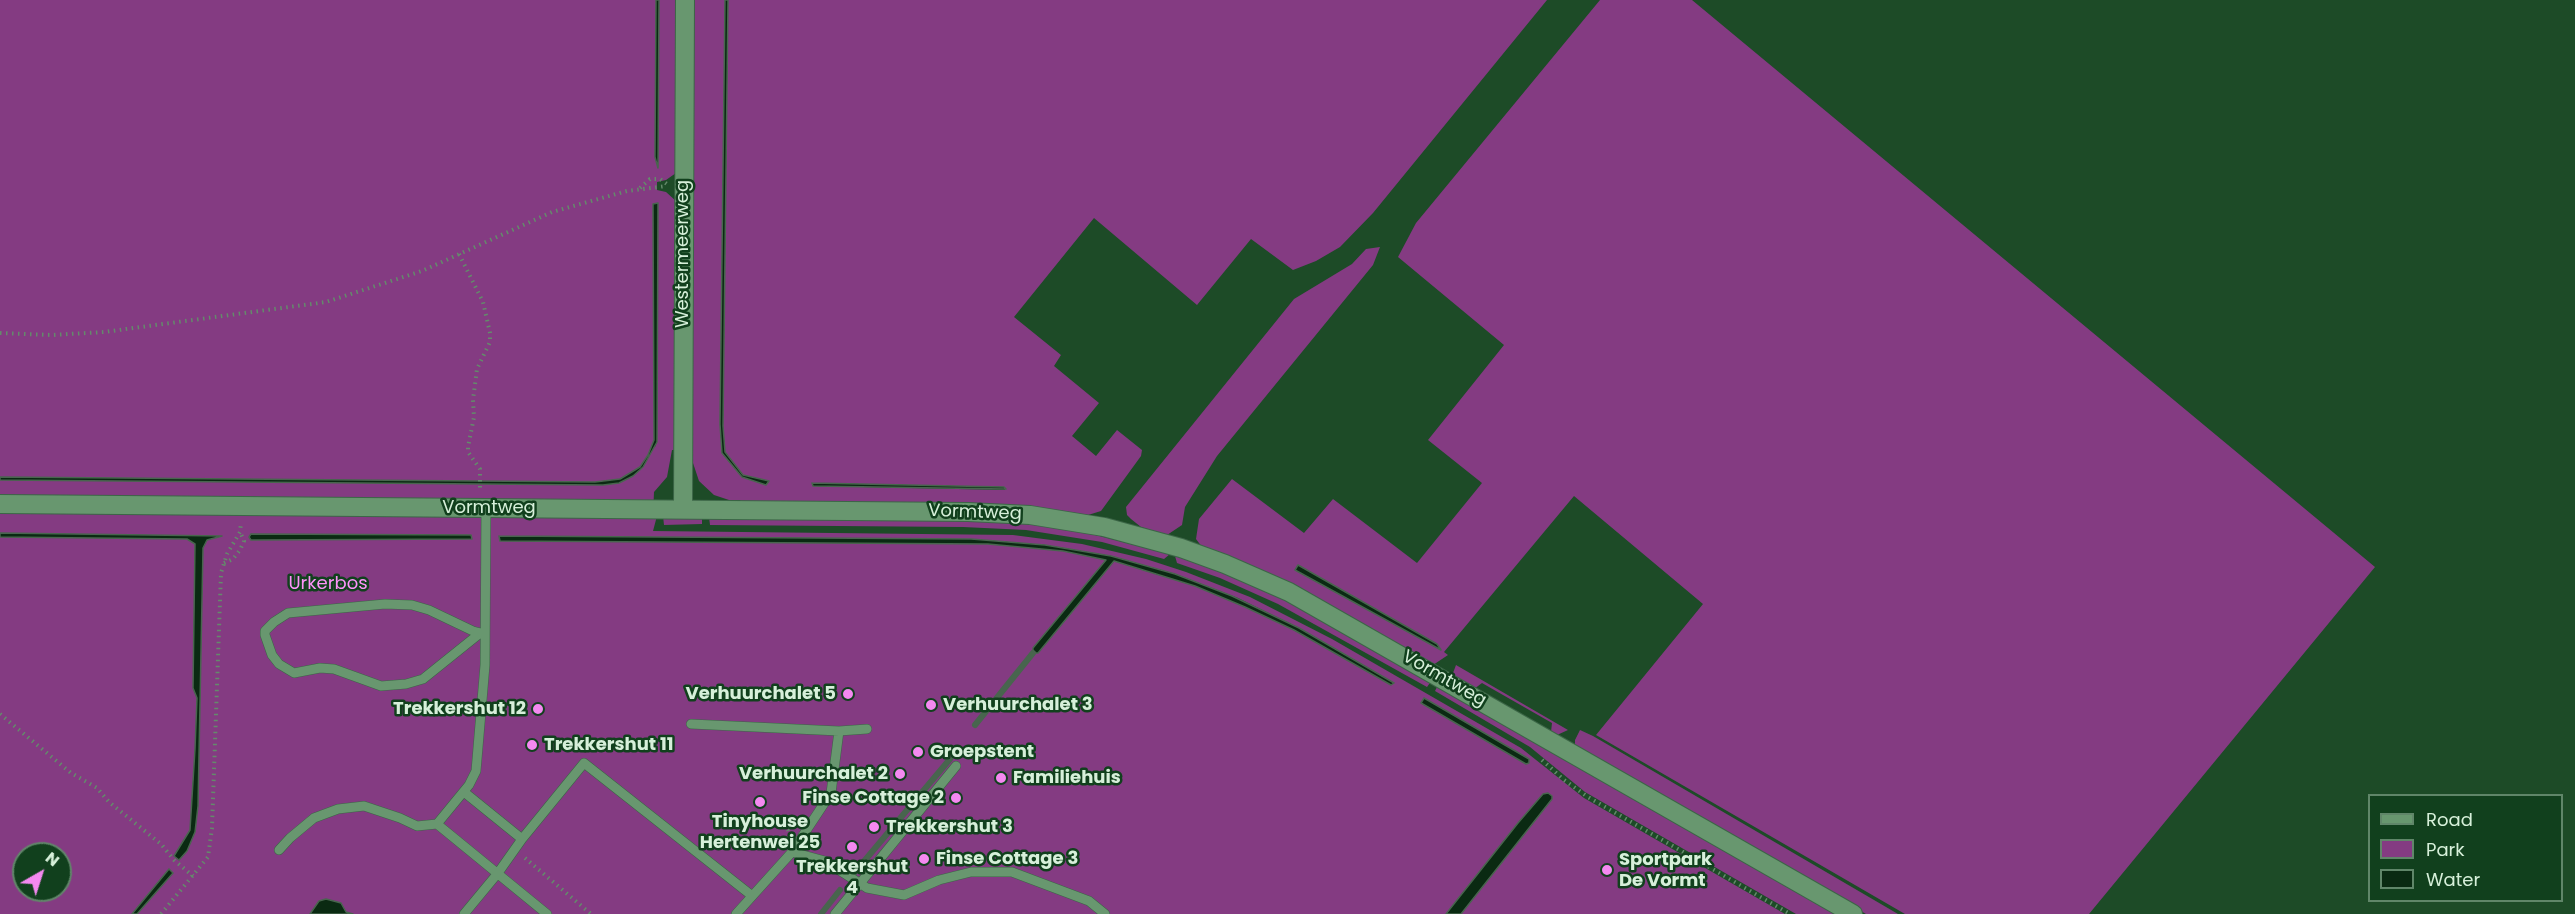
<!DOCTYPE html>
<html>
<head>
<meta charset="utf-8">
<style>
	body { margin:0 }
	#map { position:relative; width:2575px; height:914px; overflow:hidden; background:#1d4b27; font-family:Poppins,sans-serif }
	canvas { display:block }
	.legend { position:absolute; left:2368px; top:794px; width:195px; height:108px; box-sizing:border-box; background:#11401d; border:2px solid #608669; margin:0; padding:8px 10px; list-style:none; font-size:18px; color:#d7f0da }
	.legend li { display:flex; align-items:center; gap:12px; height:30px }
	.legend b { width:30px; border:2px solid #608669 }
	.north { position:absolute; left:12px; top:842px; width:60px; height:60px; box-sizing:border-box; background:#11401d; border:2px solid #608669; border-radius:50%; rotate:39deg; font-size:16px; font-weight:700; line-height:24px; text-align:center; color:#d7f0da }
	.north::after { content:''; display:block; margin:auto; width:21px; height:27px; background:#f489f0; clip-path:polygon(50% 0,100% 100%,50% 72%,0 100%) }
</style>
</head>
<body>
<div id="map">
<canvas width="2575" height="914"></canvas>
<ul class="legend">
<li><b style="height:8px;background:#68976f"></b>Road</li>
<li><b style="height:16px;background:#843b82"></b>Park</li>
<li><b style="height:16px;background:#0a2a12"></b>Water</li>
</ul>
<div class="north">N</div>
</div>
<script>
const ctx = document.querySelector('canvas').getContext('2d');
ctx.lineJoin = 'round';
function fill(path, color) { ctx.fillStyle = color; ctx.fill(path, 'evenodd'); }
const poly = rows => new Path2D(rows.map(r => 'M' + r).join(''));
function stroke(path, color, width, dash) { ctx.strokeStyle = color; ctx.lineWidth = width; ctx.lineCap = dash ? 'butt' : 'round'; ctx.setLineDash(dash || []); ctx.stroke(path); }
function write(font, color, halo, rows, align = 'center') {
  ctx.font = font + ' Poppins,sans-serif'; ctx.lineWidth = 5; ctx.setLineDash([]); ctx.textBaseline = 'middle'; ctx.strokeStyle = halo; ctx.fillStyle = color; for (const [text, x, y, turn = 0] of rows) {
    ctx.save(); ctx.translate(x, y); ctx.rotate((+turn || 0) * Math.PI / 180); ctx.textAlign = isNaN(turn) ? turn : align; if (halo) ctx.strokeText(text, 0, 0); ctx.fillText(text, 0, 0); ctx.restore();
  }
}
const green = poly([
	[0,0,678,0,676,173,666,180,657,182,657,190,666,192,676,201,674,450,672,450,667,477,654,492,653,516,657,516,653,531,1013,535,1082,544,1146,559,1186,572,1250,597,1332,639,1521,748,1584,798,1785,914,0,914],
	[657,204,657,442,655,447,654,447],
	[653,537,984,540,1045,545,1111,556,1175,574,1238,598,1299,628,1394,683,1235,599,1110,557,1023,545,895,539],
	[24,854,60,854,60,890,24,890],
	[694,0,725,0,720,424,722,453,742,477,765,481,743,475,725,452,723,426,728,0,1547,0,1373,213,1340,247,1316,261,1293,270,1251,239,1197,305,1094,218,1014,317,1061,355,1054,366,1099,403,1072,436,1096,456,1117,430,1142,450,1141,456,1101,511,1088,515,1039,508,741,503,740,500,729,500,714,495,699,481,692,460],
	[812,483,1004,487,1005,490,813,486],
	[1600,0,1692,0,2375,567,2089,914,1905,914,1596,735,1703,604,1574,496,1444,652,1448,655,1433,665,1343,614,1202,547,1196,539,1199,519,1232,479,1304,533,1333,499,1417,563,1482,483,1428,440,1504,345,1398,257,1416,223],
	[1298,565,1437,644,1441,650,1295,570],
	[1380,247,1373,265,1217,456,1185,507,1182,525,1167,535,1141,527,1131,519,1127,515,1126,507,1294,299,1352,264,1366,249],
	[663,516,702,517,702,524,664,525],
	[709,517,1008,520,1072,529,1170,554,1164,559,1102,542,1026,530,963,527,710,525],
	[1175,556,1223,571,1290,601,1432,680,1427,687,1278,604,1220,578,1177,563],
	[1456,665,1568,730,1557,735,1551,732,1552,723,1482,683,1474,689,1455,677,1453,673],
	[1439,683,1838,914,1796,914,1585,792,1530,747,1435,691],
	[1580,730,1593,736,1898,914,1866,914,1575,745,1575,740]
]);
const water = poly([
	[656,0,659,0,658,168,655,157,656,0],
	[725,0,728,0,723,426,725,452,743,475,769,481,766,485,742,477,722,453,720,424,725,0],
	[658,203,657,442,643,467,633,476,619,483,603,485,0,480,0,477,595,482,620,479,640,467,648,455,654,440,653,204,658,203],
	[812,483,1004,487,1006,489,813,486,812,483],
	[0,533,222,536,207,540,203,548,198,806,195,832,187,851,179,860,174,856,190,830,195,749,197,698,193,688,195,544,187,539,0,537,0,533],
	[251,534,471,535,472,539,251,540,249,537,251,534],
	[499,536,971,539,1045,545,1111,556,1175,574,1232,596,1299,628,1394,683,1391,685,1294,630,1245,607,1195,586,1114,561,1038,653,1033,653,1033,648,1106,560,1063,551,988,544,500,541,499,536],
	[1298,565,1437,644,1441,650,1295,570,1298,565],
	[1424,698,1529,759,1529,763,1526,764,1421,703,1424,698],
	[1548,793,1552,796,1552,799,1461,914,1446,914,1518,823,1543,794,1548,793],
	[169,869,173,873,137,914,132,914,169,869],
	[326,899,341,903,346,912,353,914,310,914,319,901,326,899]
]);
const stream = poly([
	[975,725,1033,653],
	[855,872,950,759],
	[821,914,840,890]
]);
const path = poly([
	[640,188,650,179,660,179,667,184],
	[459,254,483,302,490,333,490,342,477,369,473,400,474,417,468,447,468,452,480,469,480,491],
	[0,333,52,335,104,332,326,302,422,271,552,212,627,191,666,186],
	[224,563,233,559,240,550,244,541,240,532],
	[0,714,71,773,97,788,109,802,161,844,174,860,193,876],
	[1542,760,1564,780,1588,797,1790,914],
	[768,816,788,830,789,834],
	[525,858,591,914],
	[161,914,208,857,212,828,221,573,227,554,240,532,241,523]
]);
const lane = poly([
	[486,508,485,665,476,771,469,785,437,824,547,914],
	[479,634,423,679,406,684,381,686,334,669,320,668,294,673,279,664,272,655,265,635,265,631,274,622,288,613,385,604,412,605,429,610,473,631,485,634],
	[691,724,839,731,831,793,792,852],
	[839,731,867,729],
	[464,792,522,839,584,763,751,895],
	[279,850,290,838,314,818,338,809,364,806,400,818,417,826,437,824],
	[464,914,498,873,522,839],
	[736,914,792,852,825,861,867,888,904,895,939,880,971,872,1012,872,1089,901,1105,914],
	[835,914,956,766]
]);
const street = poly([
	[0,504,968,512,1030,515,1104,527,1181,548,1225,564,1289,592,1853,914],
	[683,509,685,0]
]);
const markers = [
	[848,694,6,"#f489f0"],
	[931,705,6,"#f489f0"],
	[538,709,6,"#f489f0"],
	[532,745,6,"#f489f0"],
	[918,752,6,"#f489f0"],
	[900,774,6,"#f489f0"],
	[1001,778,6,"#f489f0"],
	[956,798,6,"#f489f0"],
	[760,802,6,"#f489f0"],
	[874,827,6,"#f489f0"],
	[852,847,6,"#f489f0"],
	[924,859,6,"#f489f0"],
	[1607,870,6,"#f489f0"]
];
const streetNames = [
	["Westermeerweg",683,254,-90],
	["Vormtweg",489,508],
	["Vormtweg",975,513,2],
	["Vormtweg",1444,679,30]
];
const parkNames = [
	["Urkerbos",328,584]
];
const poiNames = [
	["Verhuurchalet 5",836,694,"right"],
	["Verhuurchalet 3",943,705],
	["Trekkershut 12",526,709,"right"],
	["Trekkershut 11",544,745],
	["Groepstent",930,752],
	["Verhuurchalet 2",888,774,"right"],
	["Familiehuis",1013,778],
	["Finse Cottage 2",944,798,"right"],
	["Tinyhouse",760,822,"center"],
	["Hertenwei 25",760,843,"center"],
	["Trekkershut 3",886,827],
	["Finse Cottage 3",936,859],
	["Sportpark",1619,860],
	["De Vormt",1619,881],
	["Trekkershut",852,867,"center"],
	["4",852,888,"center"]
];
fill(green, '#843b82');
fill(water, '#0a2a12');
stroke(water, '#48654e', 1.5);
stroke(stream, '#48654e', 6);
stroke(lane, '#3c6647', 10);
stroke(street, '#3c6647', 20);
stroke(path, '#648a6b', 4, [1.5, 4.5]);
stroke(lane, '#68976f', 9);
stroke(street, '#68976f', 18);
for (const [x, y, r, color] of markers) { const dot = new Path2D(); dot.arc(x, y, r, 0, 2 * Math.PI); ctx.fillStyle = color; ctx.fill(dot); stroke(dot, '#11401d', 2); }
write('18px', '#d7f0da', '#11401d', streetNames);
write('18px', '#fd93f9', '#11401d', parkNames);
write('bold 18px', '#d7f0da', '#11401d', poiNames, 'left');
</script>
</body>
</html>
